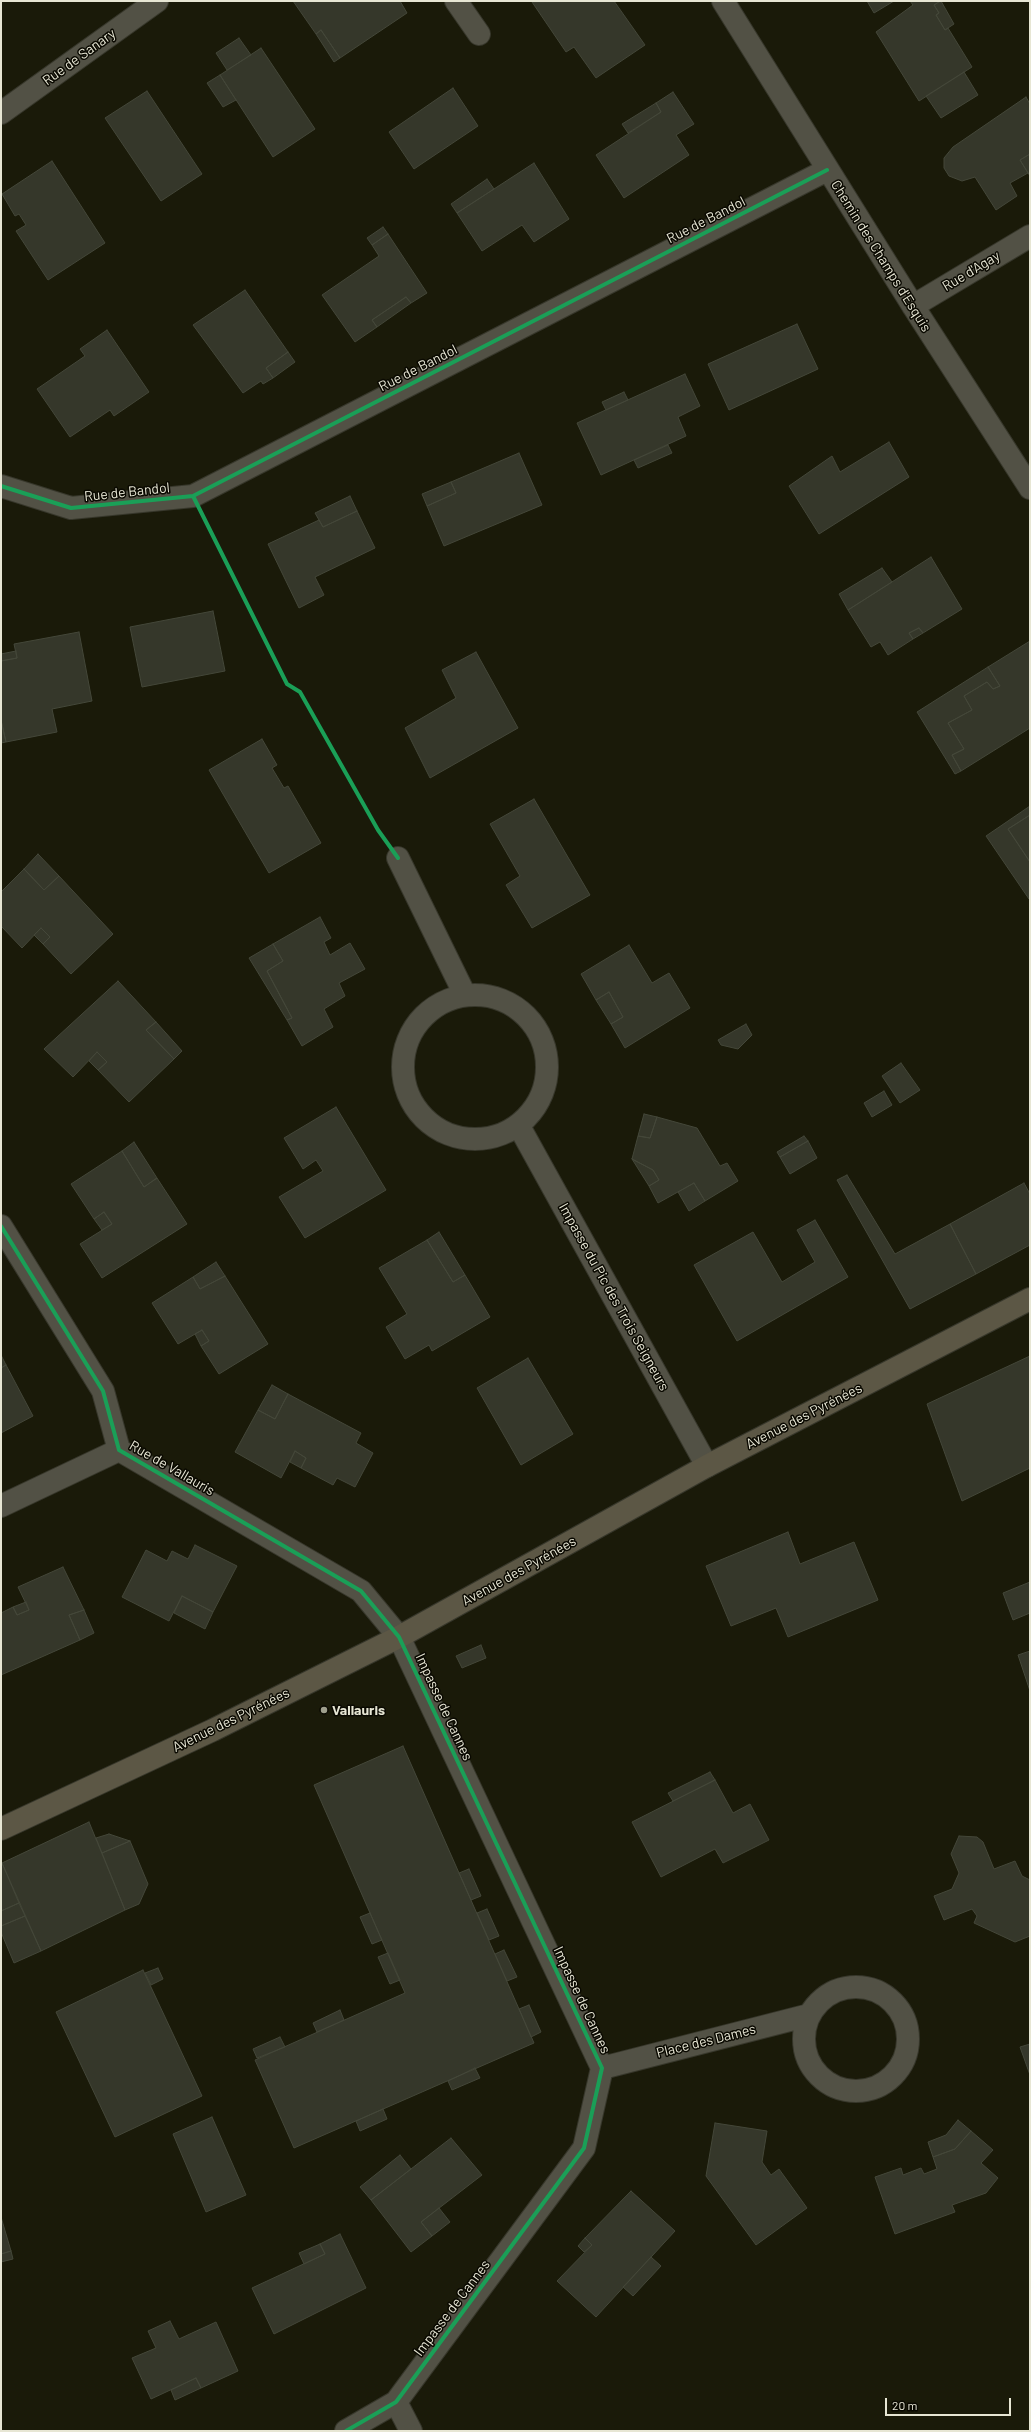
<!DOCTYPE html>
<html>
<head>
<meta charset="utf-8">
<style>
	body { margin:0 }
	#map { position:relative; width:1031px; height:2432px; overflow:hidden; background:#1a1a09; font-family:Barlow,sans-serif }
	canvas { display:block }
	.frame { position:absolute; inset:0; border:2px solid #e7e6d4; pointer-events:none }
	.scale { position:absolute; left:885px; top:2398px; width:126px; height:18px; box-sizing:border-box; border:2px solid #e7e6d4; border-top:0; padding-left:5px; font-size:12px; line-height:14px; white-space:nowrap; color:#e7e6d4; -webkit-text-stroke:3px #0a0901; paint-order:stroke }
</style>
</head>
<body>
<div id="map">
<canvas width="1031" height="2432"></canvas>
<div class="frame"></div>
<div class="scale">20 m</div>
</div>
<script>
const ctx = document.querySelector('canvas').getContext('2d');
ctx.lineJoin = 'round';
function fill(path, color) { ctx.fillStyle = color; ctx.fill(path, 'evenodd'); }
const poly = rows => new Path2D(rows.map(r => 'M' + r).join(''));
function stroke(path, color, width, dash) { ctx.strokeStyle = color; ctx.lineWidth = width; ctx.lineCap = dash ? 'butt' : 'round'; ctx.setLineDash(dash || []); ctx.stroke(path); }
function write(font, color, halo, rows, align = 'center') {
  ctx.font = font + ' Barlow,sans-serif'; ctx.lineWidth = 3; ctx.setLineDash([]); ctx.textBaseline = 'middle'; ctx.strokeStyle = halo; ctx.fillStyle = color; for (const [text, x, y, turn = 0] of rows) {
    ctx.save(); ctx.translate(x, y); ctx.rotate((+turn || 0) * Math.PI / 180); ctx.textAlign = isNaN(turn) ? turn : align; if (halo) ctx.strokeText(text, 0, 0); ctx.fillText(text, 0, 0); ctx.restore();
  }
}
const building = poly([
	[293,1,400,1,407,13,340,58,321,30,316,34,293,1],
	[614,1,645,45,596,78,574,47,566,52,532,2,614,1],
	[867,1,894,1,874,13,867,1],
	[910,1,940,1,934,5,939,13,936,15,945,30,948,28,972,67,919,101,876,32,913,5,910,1],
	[941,1,954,24,945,30,936,15,939,13,934,5,941,1],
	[321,30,340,58,334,62,316,34,321,30],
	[239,38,251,55,227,70,216,53,239,38],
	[261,48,315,129,273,157,220,75,261,48],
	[964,72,978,95,941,118,926,96,964,72],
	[220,75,236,100,223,107,207,83,220,75],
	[453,88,478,126,414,169,389,132,453,88],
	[147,91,202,174,161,201,105,118,147,91],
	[673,92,694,124,676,135,689,155,624,198,596,155,661,112,656,103,673,92],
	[1026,97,1030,104,1030,154,1020,160,1028,173,1010,183,1017,196,996,210,975,177,962,181,949,176,944,168,944,158,953,147,1026,97],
	[656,103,661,112,628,133,622,124,656,103],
	[1030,154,1030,176,1020,160,1030,154],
	[52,161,105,243,48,280,16,231,26,225,19,214,15,216,2,194,52,161],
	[534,163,569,219,534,242,522,225,482,251,457,213,534,163],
	[487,179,494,189,457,213,451,204,487,179],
	[383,227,388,234,372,245,367,238,383,227],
	[388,234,427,293,411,303,406,297,372,320,377,327,355,342,322,295,379,256,372,245,388,234],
	[245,290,288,352,266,368,273,378,263,384,261,381,243,393,193,325,245,290],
	[406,297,411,303,377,327,372,320,406,297],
	[797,324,818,369,729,410,708,364,797,324],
	[107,330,149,392,114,416,110,410,70,437,37,389,85,356,80,349,107,330],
	[288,352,295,362,273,378,266,368,288,352],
	[685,374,700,406,678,417,686,436,601,475,577,423,685,374],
	[624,392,628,400,606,410,602,402,624,392],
	[889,442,909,477,819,534,789,486,832,456,840,472,889,442],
	[668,445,672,453,638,468,634,460,668,445],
	[519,453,542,505,444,546,427,506,456,493,451,482,519,453],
	[451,482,456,493,427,506,422,494,451,482],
	[350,496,357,511,323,527,315,513,350,496],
	[357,511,375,548,315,577,324,595,299,608,268,544,319,520,323,527,357,511],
	[931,557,962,609,923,633,919,628,909,633,913,639,888,655,880,642,871,647,848,610,931,557],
	[882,568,892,582,848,610,839,594,882,568],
	[213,611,225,671,142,687,130,627,213,611],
	[919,628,923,633,913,639,909,633,919,628],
	[79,632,92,701,52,709,57,732,6,742,1,720,1,661,17,658,14,644,79,632],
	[1030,641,1030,728,961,771,952,755,964,749,948,723,972,710,964,696,987,682,993,689,1000,686,988,667,1030,641],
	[16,651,17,658,1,661,1,654,16,651],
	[476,652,518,728,430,778,405,728,456,698,442,670,476,652],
	[988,667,1000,686,993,689,987,682,964,696,972,710,948,723,964,749,952,755,961,771,955,774,917,712,988,667],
	[1,720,6,742,1,743,1,720],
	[262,739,277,765,272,768,284,788,288,786,321,843,269,873,209,770,262,739],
	[534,799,590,895,532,928,506,885,520,876,490,824,534,799],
	[1030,806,1030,815,1008,829,1030,862,1029,899,986,836,1030,806],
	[1030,815,1030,862,1008,829,1030,815],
	[38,854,59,876,44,890,24,869,38,854],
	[24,869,44,890,59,876,113,934,71,974,43,944,50,937,41,928,22,948,1,926,1,892,24,869],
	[320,917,331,938,324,942,330,955,350,943,365,969,339,983,345,996,324,1009,333,1027,302,1046,287,1020,292,1018,267,971,283,961,273,944,320,917],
	[41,928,50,937,43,944,34,935,41,928],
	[273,944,283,961,267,971,292,1018,287,1020,249,958,273,944],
	[629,945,652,983,669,973,690,1008,625,1048,611,1024,623,1017,609,992,596,1000,581,974,629,945],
	[118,981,156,1022,146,1030,174,1059,129,1102,98,1070,107,1062,97,1052,73,1077,44,1049,118,981],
	[609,992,623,1017,611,1024,596,1000,609,992],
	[156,1022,182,1051,174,1059,146,1030,156,1022],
	[746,1024,752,1035,738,1049,721,1045,718,1040,746,1024],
	[97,1052,107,1062,98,1070,89,1061,97,1052],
	[901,1063,920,1090,900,1103,882,1076,901,1063],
	[884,1091,892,1105,872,1117,864,1103,884,1091],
	[336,1107,386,1190,305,1238,279,1197,323,1171,316,1160,303,1169,284,1138,336,1107],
	[644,1114,657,1117,650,1138,638,1136,644,1114],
	[657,1117,697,1128,720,1166,727,1163,738,1181,705,1201,694,1183,658,1203,649,1186,659,1180,653,1170,632,1159,638,1136,650,1138,657,1117],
	[804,1136,808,1141,780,1157,777,1152,804,1136],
	[808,1141,817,1158,790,1174,780,1157,808,1141],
	[134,1142,157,1178,144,1187,122,1151,134,1142],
	[122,1151,144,1187,157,1178,187,1224,102,1278,80,1244,112,1224,104,1212,94,1219,71,1184,122,1151],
	[632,1159,653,1170,659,1180,649,1186,632,1159],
	[847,1175,895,1254,950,1224,976,1274,910,1309,837,1180,847,1175],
	[694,1183,705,1201,689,1211,678,1192,694,1183],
	[1024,1183,1030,1194,1030,1245,976,1274,950,1224,1024,1183],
	[104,1212,112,1224,102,1230,94,1219,104,1212],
	[815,1220,848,1277,737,1341,694,1265,753,1232,782,1282,815,1262,797,1230,815,1220],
	[439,1232,465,1275,453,1282,427,1240,439,1232],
	[427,1240,453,1282,465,1275,490,1317,432,1351,429,1345,405,1359,386,1327,407,1314,379,1268,427,1240],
	[216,1262,225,1276,200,1289,193,1277,216,1262],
	[225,1276,268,1344,219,1374,201,1346,209,1341,202,1330,178,1344,152,1303,193,1277,200,1289,225,1276],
	[202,1330,209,1341,201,1346,195,1334,202,1330],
	[1,1355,6,1365,1,1368,1,1355],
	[1030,1356,1030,1468,962,1501,927,1404,1030,1356],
	[528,1358,573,1434,521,1465,477,1388,528,1358],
	[6,1365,33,1416,1,1433,1,1368,6,1365],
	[272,1385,288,1394,275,1419,258,1410,272,1385],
	[288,1394,361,1433,356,1443,373,1453,355,1487,337,1478,333,1485,301,1468,306,1458,295,1451,281,1478,235,1452,258,1410,275,1419,288,1394],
	[295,1451,306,1458,301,1468,290,1462,295,1451],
	[788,1532,800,1564,854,1542,878,1600,788,1637,776,1608,731,1626,706,1566,788,1532],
	[195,1545,237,1566,213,1612,182,1596,169,1621,122,1597,146,1550,167,1561,172,1551,188,1559,195,1545],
	[63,1567,84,1610,69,1615,80,1640,1,1675,1,1613,13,1607,17,1615,29,1610,18,1587,63,1567],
	[1030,1582,1030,1613,1013,1620,1003,1593,1030,1582],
	[182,1596,213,1612,205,1629,174,1613,182,1596],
	[26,1602,29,1610,17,1615,13,1607,26,1602],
	[84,1610,94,1633,80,1640,69,1615,84,1610],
	[481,1645,486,1658,462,1668,456,1656,481,1645],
	[1030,1651,1030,1691,1018,1655,1030,1651],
	[403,1746,534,2043,294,2148,255,2060,405,1993,314,1785,403,1746],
	[710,1772,715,1780,673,1801,668,1793,710,1772],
	[715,1780,733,1813,750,1804,769,1840,723,1863,715,1849,661,1877,632,1822,715,1780],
	[89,1822,125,1910,41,1951,2,1863,89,1822],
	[109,1834,130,1841,102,1853,96,1838,109,1834],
	[959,1836,977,1837,983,1842,994,1869,1015,1861,1022,1876,1030,1880,1030,1936,1015,1942,974,1923,977,1916,972,1909,944,1920,934,1896,952,1889,959,1873,951,1854,959,1836],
	[130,1841,148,1884,139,1904,125,1910,102,1853,130,1841],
	[2,1863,19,1903,1,1911,1,1863,2,1863],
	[469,1869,481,1896,471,1900,459,1873,469,1869],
	[19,1903,25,1916,1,1926,1,1911,19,1903],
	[487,1909,499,1936,489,1940,477,1913,487,1909],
	[370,1913,382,1940,372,1944,360,1917,370,1913],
	[25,1916,41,1951,14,1963,1,1932,1,1926,25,1916],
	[504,1950,517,1977,507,1981,495,1954,504,1950],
	[388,1953,400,1980,390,1984,378,1957,388,1953],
	[158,1968,163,1979,151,1985,145,1973,158,1968],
	[143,1970,202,2096,115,2137,56,2012,143,1970],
	[529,2005,541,2032,531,2037,519,2009,529,2005],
	[340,2010,344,2020,317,2032,313,2023,340,2010],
	[280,2037,285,2047,257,2058,253,2049,280,2037],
	[1030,2044,1030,2075,1020,2047,1030,2044],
	[475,2068,480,2078,452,2090,448,2081,475,2068],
	[383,2109,387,2119,360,2131,356,2121,383,2109],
	[212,2117,246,2195,206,2212,173,2134,212,2117],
	[958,2120,971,2131,955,2149,933,2157,928,2142,946,2135,958,2120],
	[715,2123,767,2131,762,2162,771,2175,779,2169,807,2208,756,2245,706,2176,715,2123],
	[971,2131,993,2150,981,2163,998,2178,986,2193,952,2205,955,2212,895,2234,875,2177,901,2168,903,2175,921,2168,924,2174,937,2169,933,2157,955,2149,971,2131],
	[451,2138,482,2175,421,2222,432,2236,411,2252,371,2200,451,2138],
	[400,2155,411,2169,371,2200,360,2187,400,2155],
	[631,2191,675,2231,596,2317,557,2281,592,2245,585,2238,631,2191],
	[439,2208,450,2222,432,2236,421,2222,439,2208],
	[1,2217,11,2251,1,2254,1,2217],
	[340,2234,366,2288,274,2334,252,2288,325,2254,320,2244,340,2234],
	[585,2238,592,2245,584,2252,578,2246,585,2238],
	[320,2244,325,2254,304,2264,299,2253,320,2244],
	[11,2251,13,2259,1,2262,1,2254,11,2251],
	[651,2257,661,2266,633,2296,623,2287,651,2257],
	[170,2321,179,2339,216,2322,238,2371,201,2388,196,2378,151,2399,132,2358,156,2348,148,2331,170,2321],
	[196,2378,201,2388,175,2400,171,2390,196,2378]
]);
const minor = poly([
	[456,1,479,34],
	[723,1,913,306,1030,488],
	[1,113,157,1],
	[913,306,1030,236],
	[1,486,71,508,193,496,827,170],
	[398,858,465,995],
	'403 1067a72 72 0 1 1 144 0a72 72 0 1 1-144 0Z',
	[520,1128,707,1466],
	[1,1226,103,1391,119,1450,361,1591,399,1637,602,2068,584,2148,396,2402,346,2431],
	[1,1506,119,1450],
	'804 2039a52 52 0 1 1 104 0a52 52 0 1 1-104 0Z',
	[602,2068,809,2015],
	[396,2402,411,2431]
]);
const major = poly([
	[1,1829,213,1730,399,1637,707,1466,1030,1299]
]);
const cycleway = poly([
	[1,486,71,508,193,496,827,170],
	[193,496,287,684,300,692,378,830,398,858],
	[1,1226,103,1391,119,1450,361,1591,399,1637,602,2068,584,2148,396,2402,346,2431]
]);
const markers = [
	[324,1710,4,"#9f9f8d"]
];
const streetNames = [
	["Rue de Sanary",79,57,-36],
	["Rue de Bandol",706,220,-27],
	["Chemin des Champs d'Esquis",881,256,58],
	["Rue d'Agay",971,271,-31],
	["Rue de Bandol",418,368,-27],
	["Rue de Bandol",127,492,-6],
	["Impasse du Pic des Trois Seigneurs",614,1297,61],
	["Avenue des Pyrénées",804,1416,-27],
	["Rue de Vallauris",172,1468,30],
	["Avenue des Pyrénées",519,1571,-29],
	["Impasse de Cannes",444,1707,65],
	["Avenue des Pyrénées",231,1720,-26],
	["Impasse de Cannes",582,2000,65],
	["Place des Dames",706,2041,-14],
	["Impasse de Cannes",452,2308,-53]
];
const poiNames = [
	["Vallauris",332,1710]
];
fill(building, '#35372a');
stroke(building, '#444739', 1);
stroke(minor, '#37372b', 24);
stroke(major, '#37372b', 24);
stroke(minor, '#525145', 22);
stroke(major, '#5c5745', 22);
stroke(cycleway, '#1a9f57', 4);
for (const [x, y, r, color] of markers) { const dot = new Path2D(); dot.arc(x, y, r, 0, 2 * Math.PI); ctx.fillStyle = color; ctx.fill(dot); stroke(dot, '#0a0901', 1.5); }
write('14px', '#e7e6d4', '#0a0901', streetNames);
write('bold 14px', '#e7e6d4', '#0a0901', poiNames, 'left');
</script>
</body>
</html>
